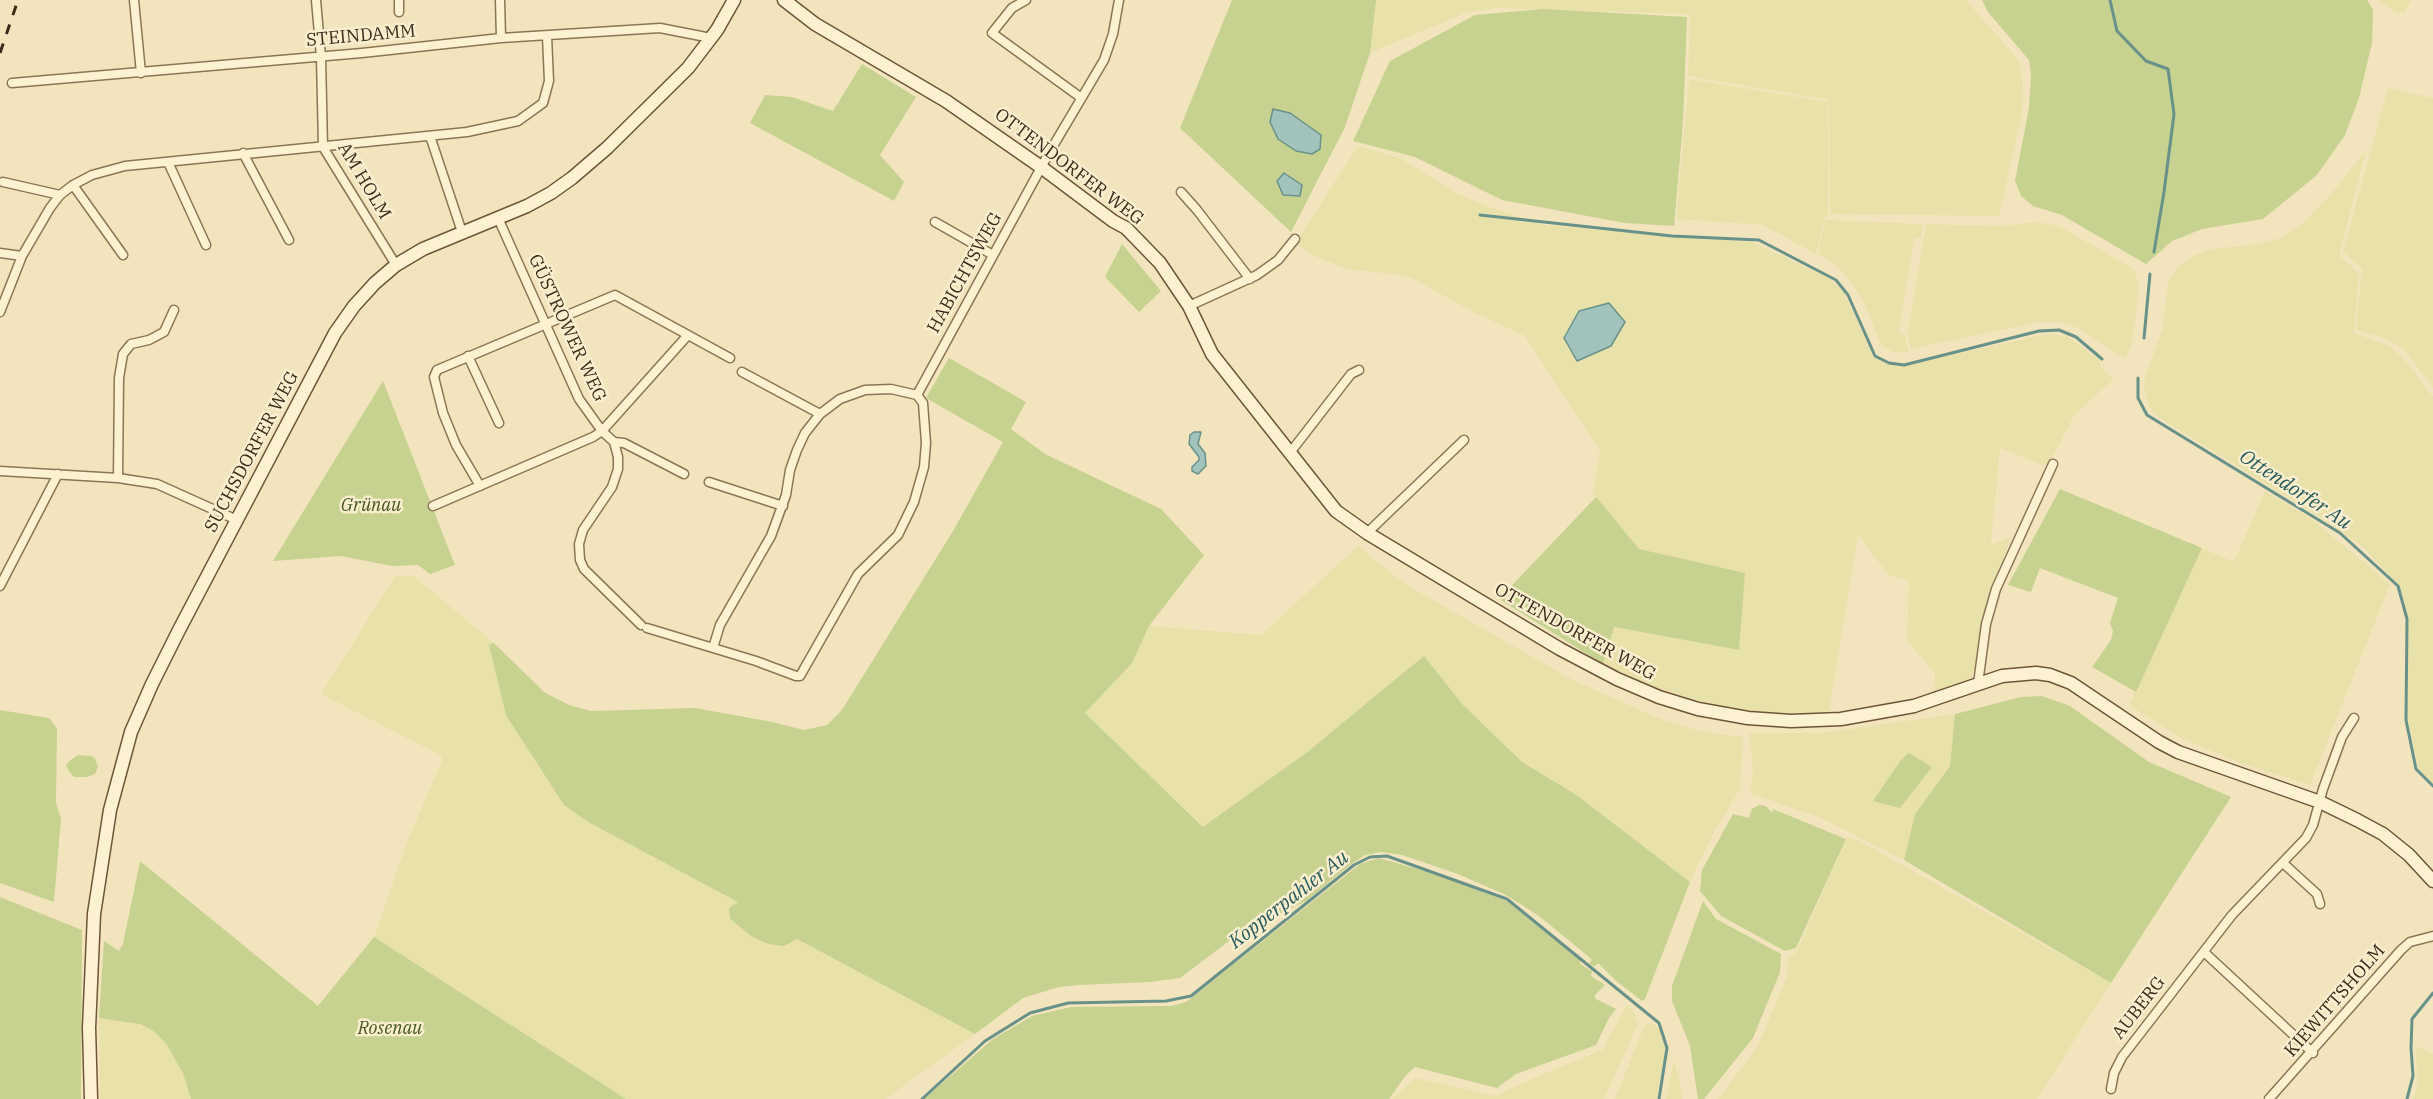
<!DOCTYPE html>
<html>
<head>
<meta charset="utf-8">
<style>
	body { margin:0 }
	canvas { display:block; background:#f2e5bd }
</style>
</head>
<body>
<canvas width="2433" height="1099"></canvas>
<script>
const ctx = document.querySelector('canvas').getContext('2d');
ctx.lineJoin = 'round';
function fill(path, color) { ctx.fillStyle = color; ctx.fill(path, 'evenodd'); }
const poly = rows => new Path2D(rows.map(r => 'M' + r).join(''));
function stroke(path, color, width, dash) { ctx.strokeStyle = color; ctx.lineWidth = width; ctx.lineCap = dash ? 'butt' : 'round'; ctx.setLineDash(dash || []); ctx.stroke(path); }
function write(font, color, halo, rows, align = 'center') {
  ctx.font = font + ' "IBM Plex Serif",serif'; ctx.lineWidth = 5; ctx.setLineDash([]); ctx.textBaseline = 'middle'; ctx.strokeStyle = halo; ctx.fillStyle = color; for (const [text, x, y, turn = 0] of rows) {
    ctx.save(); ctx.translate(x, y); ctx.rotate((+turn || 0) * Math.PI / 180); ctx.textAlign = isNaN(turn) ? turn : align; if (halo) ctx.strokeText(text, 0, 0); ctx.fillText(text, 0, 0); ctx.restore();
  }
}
const farmland = poly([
	[1376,0,1966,0,2019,61,2023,83,2022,114,1999,216,1830,214,1829,100,1688,76,1690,14,1496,8,1465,13,1370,53],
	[2378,0,2411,0,2404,13,2396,12],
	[1689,79,1828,102,1828,215,1824,219,1816,254,1763,225,1676,219],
	[2388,88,2433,98,2433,388,2402,347,2384,338,2356,330,2362,269,2343,252],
	[1358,146,1402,159,1456,193,1489,207,1545,225,1752,242,1829,278,1844,292,1873,357,1889,364,1904,365,2048,334,2067,336,2102,362,2099,365,2114,379,2075,414,2050,462,2043,465,2000,448,1991,545,2011,537,1985,609,1972,679,1934,694,1935,673,1907,641,1909,581,1888,575,1858,534,1829,712,1812,715,1762,713,1709,704,1657,688,1603,664,1613,627,1738,650,1745,574,1639,549,1593,494,1600,451,1525,336,1475,313,1408,276,1347,269,1314,256,1295,243],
	[2366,150,2339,255,2359,273,2354,333,2390,346,2405,360,2433,397,2433,784,2418,768,2408,718,2408,618,2400,587,2363,547,2326,521,2160,418,2149,407,2144,387,2145,376,2163,328,2168,282,2178,267,2193,256,2212,249,2258,244,2280,238,2301,225,2310,216,2332,193],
	[1825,220,1923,224,1921,238,1914,239,1899,331,1905,336,1909,352,1894,353,1881,345,1862,298,1837,265,1818,254],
	[2037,222,2059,226,2132,268,2136,273,2139,290,2132,344,2125,359,2078,328,2059,322,2039,322,1911,349,1907,335,1926,224,2002,226],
	[2265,491,2313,520,2390,584,2310,785,2240,763,2179,737,2129,705,2202,548,2234,562],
	[1358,546,1405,584,1573,680,1665,721,1704,732,1743,737,1740,789,1715,830,1690,882,1575,794,1522,762,1463,705,1424,657,1306,753,1204,827,1085,713,1132,663,1149,626,1261,635],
	[395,576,414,576,494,643,489,646,590,823,739,902,796,939,975,1034,885,1099,626,1099,374,937,407,842,442,760,440,755,321,694],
	[1955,714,1950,766,1915,814,1904,860,1821,818,1750,793,1753,769,1749,733,1823,733],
	[1847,837,1858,840,2111,983,2037,1099,1718,1099,1758,1046,1787,976,1788,956,1796,953],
	[1627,1005,1634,1013,1638,1024,1604,1099,1392,1099,1415,1078,1496,1096,1527,1081,1602,1050],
	[99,1018,140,1024,155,1032,167,1045,183,1073,191,1099,100,1099],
	[1646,1022,1659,1027,1666,1049,1657,1099,1615,1099],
	[2415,1046,2433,1054,2433,1099,2413,1099,2418,1085],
	[1674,1060,1680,1082,1682,1099,1666,1099]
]);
const green = poly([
	[1232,0,1376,0,1370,53,1345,127,1291,232,1180,128],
	[1982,0,2367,0,2373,10,2372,43,2359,98,2345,135,2317,175,2263,219,2202,229,2172,241,2146,264,2062,215,2033,206,2021,196,2015,181,2029,108,2031,75,2029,60,1988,12],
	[1543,9,1687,17,1683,122,1674,226,1625,223,1502,200,1415,157,1353,141,1390,61,1475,15],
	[862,64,916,97,880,155,904,182,894,201,750,123,765,95,792,97,833,111],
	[1122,244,1161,291,1139,312,1105,277],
	[949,358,1026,402,1011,429,1045,454,1161,509,1204,555,1149,626,1132,663,1085,713,1203,827,1306,753,1424,656,1463,705,1522,762,1575,794,1690,882,1645,999,1642,1001,1615,980,1598,963,1594,967,1589,963,1592,960,1588,956,1539,916,1506,895,1458,874,1402,855,1381,852,1365,855,1350,865,1306,901,1237,935,1180,978,1150,982,1079,985,1059,987,1023,998,975,1034,797,939,784,946,768,944,751,936,730,919,729,908,738,902,590,823,564,805,506,715,489,645,494,643,544,692,569,705,591,711,695,708,772,722,804,730,827,725,842,710,953,531,1003,442,926,398],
	[383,381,455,565,430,574,418,565,392,566,341,556,273,561],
	[2060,489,2202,548,2136,692,2092,667,2111,640,2113,631,2110,623,2118,598,2040,568,2031,592,2008,585],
	[1596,497,1639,549,1745,573,1739,650,1614,627,1603,664,1499,599],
	[2042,696,2070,706,2149,762,2231,797,2111,983,1904,860,1915,814,1950,766,1955,714,2021,697],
	[0,710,49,718,57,729,56,803,61,819,54,902,0,883],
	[1909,753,1932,767,1900,808,1873,801,1901,760],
	[78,755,91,756,95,758,98,767,95,774,87,777,74,777,69,771,66,766,69,761],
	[1759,805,1766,806,1772,813,1773,809,1846,839,1796,948,1785,951,1721,916,1700,891,1702,870,1733,814,1749,818,1752,809],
	[1379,858,1432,873,1507,901,1580,960,1580,964,1592,971,1591,976,1605,985,1594,996,1596,999,1616,1009,1609,1018,1596,1045,1516,1074,1497,1088,1415,1067,1406,1075,1389,1099,924,1099,993,1039,1032,1016,1071,1007,1172,1006,1186,1002,1360,864],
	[140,861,318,1006,374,937,626,1099,191,1099,183,1073,167,1045,155,1032,140,1024,99,1018,104,941,119,951,123,944],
	[0,897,82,930,81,1099,0,1099],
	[1703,901,1716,919,1781,954,1780,972,1753,1038,1704,1099,1698,1099,1690,1046,1672,1001,1672,986]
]);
const water = poly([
	[1273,109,1290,113,1321,135,1320,149,1312,154,1296,151,1278,139,1270,122,1273,109],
	[1284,173,1302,185,1300,196,1283,195,1277,181,1284,173],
	[1609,303,1625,322,1611,346,1577,361,1564,338,1579,311,1609,303],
	[1194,432,1201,432,1198,444,1205,453,1206,466,1198,474,1192,471,1192,467,1199,460,1199,457,1189,444,1190,435,1194,432]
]);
const stream = poly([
	[2110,0,2117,31,2146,61,2168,69,2174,114,2164,192,2154,252],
	[1480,215,1672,236,1759,240,1836,280,1848,295,1875,356,1889,363,1904,365,2039,331,2059,330,2076,337,2102,359],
	[2144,338,2150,274],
	[2138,378,2138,398,2147,415,2340,533,2398,586,2407,619,2406,720,2416,769,2433,786],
	[922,1099,985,1041,1030,1013,1068,1003,1166,1001,1191,996,1354,865,1370,857,1387,856,1507,899,1659,1023,1667,1048,1659,1099],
	[2407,1099,2413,1076,2411,1048,2412,1019,2433,993]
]);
const street = poly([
	[134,0,141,73],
	[316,0,321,57,323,147,396,265],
	[399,0,399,12],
	[500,0,501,38],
	[1026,0,1012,8,992,33,1080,97],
	[12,83,362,53,501,38,660,28,711,38],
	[430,136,462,232],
	[243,153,289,240],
	[168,162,206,245],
	[3,182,60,195],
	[73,185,123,255],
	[1181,192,1197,210,1250,279],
	[498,218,579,399,602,431,614,442,618,457,618,469,612,487,583,530,579,544,580,560,584,569,641,625],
	[935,222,993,255],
	[0,253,22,256],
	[1189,306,1257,275,1278,260,1295,239],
	[0,312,22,256,50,208,60,195,73,185,92,175,125,166,467,132,518,121,543,103,549,81,547,36],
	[468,356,499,423],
	[742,372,820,414],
	[917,395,1049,153,1104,60,1113,34,1119,0],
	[614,442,624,443,684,474],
	[1289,454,1351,374,1359,370],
	[0,471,118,478,157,484,237,520],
	[118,478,119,378,123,354,131,344,149,340,164,332,174,310],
	[709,482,783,506],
	[480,486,456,445,443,413,434,377,437,370,615,295,730,358],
	[433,506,593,437,602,431,688,335],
	[1367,533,1464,440],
	[0,586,58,474],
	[647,628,756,661,796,676,800,676,858,574,898,535,914,502,924,467,926,443,923,403,917,395],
	[713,648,720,625,771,536,786,495,790,470,797,450,805,433,820,414,840,399,865,390,891,389,917,395],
	[1978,684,1986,624,1996,589,2053,464],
	[2283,863,2317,894,2320,904],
	[2204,952,2313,1053],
	[2111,1089,2114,1073,2122,1057,2232,915,2306,838,2313,825,2323,789,2342,737,2354,718],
	[2269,1099,2401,950,2410,942,2433,936]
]);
const secondary = poly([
	[784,0,815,24,946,101,1041,167,1113,221,1126,228,1160,263,1189,306,1212,354,1336,511,1367,533,1560,649,1617,679,1659,697,1698,709,1748,718,1791,721,1841,719,1914,706,2002,676,2036,673,2050,675,2071,683,2159,742,2178,752,2320,802,2357,820,2383,834,2409,855,2433,881],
	[91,1099,89,1028,94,914,110,810,131,732,152,684,179,630,335,333,354,306,375,283,396,265,423,249,527,206,551,193,572,178,607,148,688,68,717,30,734,0]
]);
const rail = poly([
	[0,53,18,0]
]);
const streetNames = [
	["STEINDAMM",361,36,-5],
	["OTTENDORFER WEG",1069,167,37],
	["AM HOLM",364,181,59],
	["HABICHTSWEG",965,273,-61],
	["GÜSTROWER WEG",567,328,65],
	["SUCHSDORFER WEG",252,452,-62],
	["OTTENDORFER WEG",1575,632,29],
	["KIEWITTSHOLM",2335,1001,-49],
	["AUBERG",2139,1008,-52]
];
const parkNames = [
	["Grünau",371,506],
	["Rosenau",390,1029]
];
const waterNames = [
	["Ottendorfer Au",2295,490,33],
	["Kopperpahler Au",1289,900,-38]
];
fill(farmland, '#e9e1aa');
fill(green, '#c7d190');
fill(water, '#a2c3bb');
stroke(water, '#689289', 1.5);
stroke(stream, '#689289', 3);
stroke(street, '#8c7554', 11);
stroke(secondary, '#6e5538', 15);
stroke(street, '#fcf1d1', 8);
stroke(secondary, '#fcf1d1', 12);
stroke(rail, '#3a2b1b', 3, [10, 10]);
write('18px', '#3a2b1b', '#f9eece', streetNames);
write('italic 18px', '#48591f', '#f9eece', parkNames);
write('italic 20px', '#285c5b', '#f9eece', waterNames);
</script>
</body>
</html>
